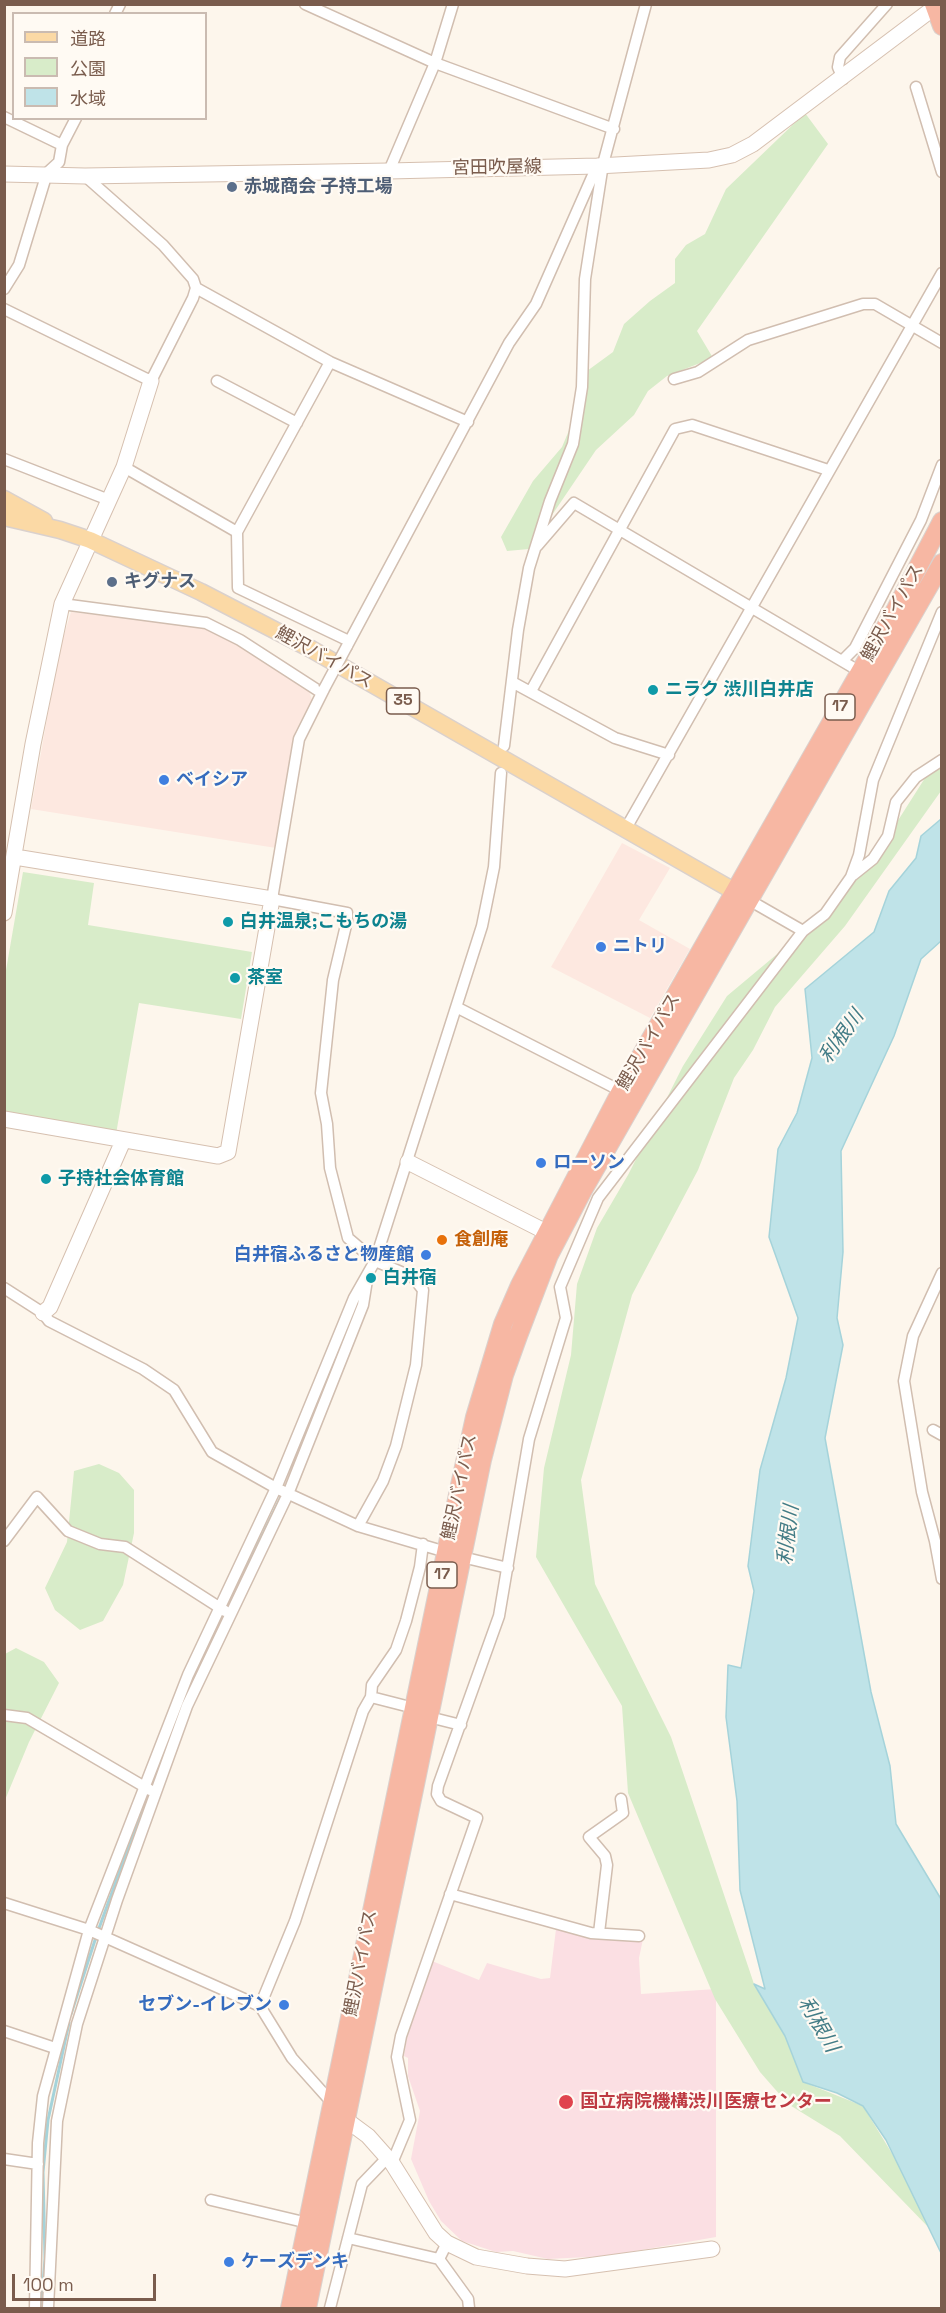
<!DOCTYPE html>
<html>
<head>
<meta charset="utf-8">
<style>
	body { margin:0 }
	#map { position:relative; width:946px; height:2313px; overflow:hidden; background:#fdf6ec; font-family:"Space Grotesk","Noto Sans JP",sans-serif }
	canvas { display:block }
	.frame { position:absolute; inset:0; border:6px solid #7a5c4d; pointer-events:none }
	.legend { position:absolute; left:12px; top:12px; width:195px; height:108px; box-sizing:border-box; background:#fffaf3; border:2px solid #cabbb1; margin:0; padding:8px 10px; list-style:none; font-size:18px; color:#7a5c4d }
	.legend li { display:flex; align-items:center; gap:12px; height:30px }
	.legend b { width:30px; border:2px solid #cabbb1 }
	.scale { position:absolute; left:12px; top:2274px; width:144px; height:27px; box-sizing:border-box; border:3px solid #7a5c4d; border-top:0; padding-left:8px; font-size:18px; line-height:21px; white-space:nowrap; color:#7a5c4d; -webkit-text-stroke:4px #fffaf3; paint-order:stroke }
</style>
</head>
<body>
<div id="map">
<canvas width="946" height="2313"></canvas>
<div class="frame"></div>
<ul class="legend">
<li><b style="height:8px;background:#fbd9a5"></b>道路</li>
<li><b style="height:16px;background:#d8ecc9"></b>公園</li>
<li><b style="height:16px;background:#bfe3e8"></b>水域</li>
</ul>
<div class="scale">100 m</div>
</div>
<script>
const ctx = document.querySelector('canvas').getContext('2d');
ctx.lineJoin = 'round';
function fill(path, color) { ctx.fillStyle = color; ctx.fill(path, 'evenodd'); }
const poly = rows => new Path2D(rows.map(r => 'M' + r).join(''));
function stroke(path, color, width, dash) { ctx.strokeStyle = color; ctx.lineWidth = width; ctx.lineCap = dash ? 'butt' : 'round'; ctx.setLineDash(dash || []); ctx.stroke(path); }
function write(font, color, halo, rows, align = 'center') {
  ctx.font = font + ' "Space Grotesk","Noto Sans JP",sans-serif'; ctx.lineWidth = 4.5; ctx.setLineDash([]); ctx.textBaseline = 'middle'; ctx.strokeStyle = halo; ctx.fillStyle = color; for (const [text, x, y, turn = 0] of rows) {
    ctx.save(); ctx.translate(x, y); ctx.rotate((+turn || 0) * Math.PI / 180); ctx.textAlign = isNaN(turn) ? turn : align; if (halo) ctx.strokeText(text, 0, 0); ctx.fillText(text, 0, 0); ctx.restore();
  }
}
const commercial = poly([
	[71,612,203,627,241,645,308,688,312,700,295,732,276,848,31,809,59,651],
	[622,843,670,868,639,920,690,949,650,1018,551,967]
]);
const medical = poly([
	[556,1929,590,1936,643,1939,639,1958,641,1994,716,1989,716,2237,607,2256,548,2259,513,2251,496,2252,462,2241,441,2221,429,2201,411,2159,420,2111,408,2076,408,2058,404,2056,408,2032,432,1961,479,1980,487,1963,541,1979,550,1978]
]);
const green = poly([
	[805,113,828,144,697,331,713,358,667,376,648,391,634,415,596,450,529,549,507,551,501,537,533,481,562,447,586,390,587,371,613,352,624,324,650,301,675,283,675,259,686,245,705,234,726,189],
	[941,766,941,791,845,926,775,1007,753,1050,734,1078,698,1170,632,1295,581,1480,595,1584,671,1737,754,1984,785,2036,803,2082,863,2106,910,2183,931,2230,840,2136,788,2104,760,2072,715,1999,628,1793,622,1706,536,1557,544,1468,571,1355,577,1284,597,1228,628,1175,683,1066,727,996,825,914,876,855,925,778],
	[23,872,94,883,88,925,252,952,241,1019,139,1003,116,1134,5,1113,5,976],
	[99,1464,119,1473,134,1490,134,1533,123,1585,103,1621,80,1630,55,1610,45,1588,67,1542,74,1471],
	[16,1648,44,1662,59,1683,29,1742,5,1800,5,1654]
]);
const water = poly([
	[941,819,941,941,921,959,894,1036,841,1151,843,1252,837,1318,843,1345,825,1438,871,1692,890,1766,896,1824,941,1899,941,2253,886,2140,863,2106,837,2093,803,2082,785,2036,754,1984,765,1989,740,1890,737,1801,726,1717,728,1665,741,1668,754,1591,748,1566,760,1470,786,1378,798,1318,769,1237,778,1149,797,1113,812,1058,805,989,874,932,889,891,916,858,921,836,941,819]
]);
const stream = poly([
	[227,1608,283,1493],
	[192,1684,224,1614],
	[98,1931,155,1774],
	[71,2014,96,1937],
	[41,2308,45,2259,43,2172,48,2120,69,2023]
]);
const street = poly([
	[305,4,435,63,614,129],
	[115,14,120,4],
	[843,79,838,67,840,57,887,4],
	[916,87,942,172],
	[4,117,62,145],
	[389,171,435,63,453,4],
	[196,288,330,362,468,422],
	[4,289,19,265,47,173,59,162,62,145,76,118],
	[4,309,151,381,193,298,196,288,193,279,163,245,85,176],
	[330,362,237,532,238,588,349,641],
	[674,379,698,372,748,340,863,304,875,304,942,343],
	[217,381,297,423],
	[4,459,109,500],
	[124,467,237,532],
	[537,546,574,503,864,674],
	[62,604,206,623,240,640,322,693],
	[347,646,509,343,536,304,597,166],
	[842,661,855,648,921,520,942,465],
	[512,682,615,738,669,755],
	[324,689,299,739,272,899,347,913,347,921,333,980,321,1093,327,1124,330,1168,348,1238,375,1261,413,1277,423,1290,416,1365,396,1446,383,1481,358,1526],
	[531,691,675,429,692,425,828,470],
	[504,746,518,630,529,568,550,501,573,444,582,387,585,279,603,164,646,4],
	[625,830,942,273],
	[853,875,873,859,888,836,896,802,916,777,942,760],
	[749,900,803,931],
	[458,1008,621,1091],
	[942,1273,913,1336,904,1381,922,1492,935,1541,942,1579],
	[4,1288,43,1313,49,1321,143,1369,174,1390,212,1452,276,1488,358,1526,446,1552],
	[933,1430,942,1435],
	[4,1541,37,1497,68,1531,100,1544,125,1547,225,1611],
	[462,1557,508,1568],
	[371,1697,414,1708],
	[4,1715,27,1718,150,1790],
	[429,1717,461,1725],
	[450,1894,591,1933,639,1936],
	[4,1903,89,1930,260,2006,292,2058,334,2105],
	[599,1933,607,1865,605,1856,589,1837,623,1813,621,1799],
	[260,2006,295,1921,363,1711,371,1697,372,1685,396,1650,406,1621,420,1567,423,1544],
	[4,2031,55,2048],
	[4,2159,38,2164],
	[392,2163,410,2120,397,2057,401,2036,477,1818,441,1801,437,1794,438,1786,499,1616,529,1439,566,1318,560,1287,598,1198,803,931,825,914,851,877,859,855,873,780,942,612],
	[211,2200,308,2223],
	[348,2238,439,2259],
	[447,2243,439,2259,468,2299,469,2308],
	[35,2308,38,2143,43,2096,89,1930,188,1675,276,1488,354,1298,375,1261,482,926,494,867,501,773],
	[48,2308,57,2121,77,2024,117,1900,187,1706,288,1494,363,1305,367,1280],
	[330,2308,362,2184,387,2158]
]);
const secondary = poly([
	[4,174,85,176,389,171,597,166,709,160,732,155,753,144,939,4],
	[4,913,33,744,62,604,124,467,151,381],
	[4,1119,218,1156,228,1152,272,899,15,857],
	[408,1162,556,1237],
	[43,1313,50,1307,123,1141],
	[345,2119,368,2136,392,2163,436,2233,447,2243,476,2257,527,2266,565,2269,712,2249]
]);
const primary = poly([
	[4,499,44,521],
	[4,517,60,530,90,540,201,592,311,649,746,898]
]);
const highway = poly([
	[934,4,942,26],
	[290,2308,460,1485,475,1417,503,1324,520,1285,621,1091,896,609,942,521],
	[307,2308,482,1460,504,1375,518,1336,549,1255,583,1190,942,563]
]);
const streetBridge = poly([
	[324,689,347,646]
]);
const markers = [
	[232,187,6,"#5c6f8a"],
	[112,582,6,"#5c6f8a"],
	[653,690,6,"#0f9aa8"],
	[164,780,6,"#3f7fe0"],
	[228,922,6,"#0f9aa8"],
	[601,947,6,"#3f7fe0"],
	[235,978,6,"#0f9aa8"],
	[541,1163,6,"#3f7fe0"],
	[46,1179,6,"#0f9aa8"],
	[442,1240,6,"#e8710a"],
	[426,1255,6,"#3f7fe0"],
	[371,1278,6,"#0f9aa8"],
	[284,2005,6,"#3f7fe0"],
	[566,2102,8,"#e0444e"],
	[229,2262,6,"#3f7fe0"]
];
const shields = [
	[403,701,33],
	[840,707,30],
	[442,1575,30]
];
const shieldNames = [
	["35",403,701],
	["17",840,707],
	["17",442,1575]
];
const streetNames = [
	["宮田吹屋線",497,168,-1],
	["鯉沢バイパス",893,613,-61],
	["鯉沢バイパス",324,658,29],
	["鯉沢バイパス",649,1042,-60],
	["鯉沢バイパス",460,1487,-78],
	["鯉沢バイパス",361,1963,-79]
];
const serviceNames = [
	["赤城商会 子持工場",244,187],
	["キグナス",124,582]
];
const cultureNames = [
	["ニラク 渋川白井店",665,690],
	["白井温泉;こもちの湯",240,922],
	["茶室",247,978],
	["子持社会体育館",58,1179],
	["白井宿",383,1278]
];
const shopNames = [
	["ベイシア",176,780],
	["ニトリ",613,947],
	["ローソン",553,1163],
	["白井宿ふるさと物産館",414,1255,"right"],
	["セブン-イレブン",272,2005,"right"],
	["ケーズデンキ",241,2262]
];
const foodNames = [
	["食創庵",454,1240]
];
const healthNames = [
	["国立病院機構渋川医療センター",580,2102]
];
const waterNames = [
	["利根川",842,1037,-54],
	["利根川",789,1535,-83],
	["利根川",818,2025,60]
];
fill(commercial, '#fde8e0');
fill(medical, '#fbdfe3');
fill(green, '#d8ecc9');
fill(water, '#bfe3e8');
stroke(water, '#a5d3da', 1.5);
stroke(stream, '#a5d3da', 3);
stroke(street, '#d1beb0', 13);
stroke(secondary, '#d6c0b0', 17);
stroke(primary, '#dad1cd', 19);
stroke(highway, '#dad1cd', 20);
stroke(street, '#fff', 10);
stroke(secondary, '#fff', 15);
stroke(primary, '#fbd9a5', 16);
stroke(highway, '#f7b7a3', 18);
stroke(streetBridge, '#d1beb0', 13, []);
stroke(streetBridge, '#fff', 10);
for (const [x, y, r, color] of markers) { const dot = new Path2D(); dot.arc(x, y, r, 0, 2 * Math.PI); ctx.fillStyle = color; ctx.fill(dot); stroke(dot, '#fffaf3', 2); }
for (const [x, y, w] of shields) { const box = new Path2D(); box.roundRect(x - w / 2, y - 13, w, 26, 4.5); ctx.fillStyle = '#fffaf3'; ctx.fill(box); stroke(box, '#7a5c4d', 1.5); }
write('bold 16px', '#7a5c4d', null, shieldNames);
write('18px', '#7a5c4d', '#fffaf3', streetNames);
write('bold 18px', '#4e5e75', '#fffaf3', serviceNames, 'left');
write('bold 18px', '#0d838f', '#fffaf3', cultureNames, 'left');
write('bold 18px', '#366cbe', '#fffaf3', shopNames, 'left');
write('bold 18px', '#c56008', '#fffaf3', foodNames, 'left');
write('bold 18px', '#be3a42', '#fffaf3', healthNames, 'left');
write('italic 20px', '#437c86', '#fffaf3', waterNames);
</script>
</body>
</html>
